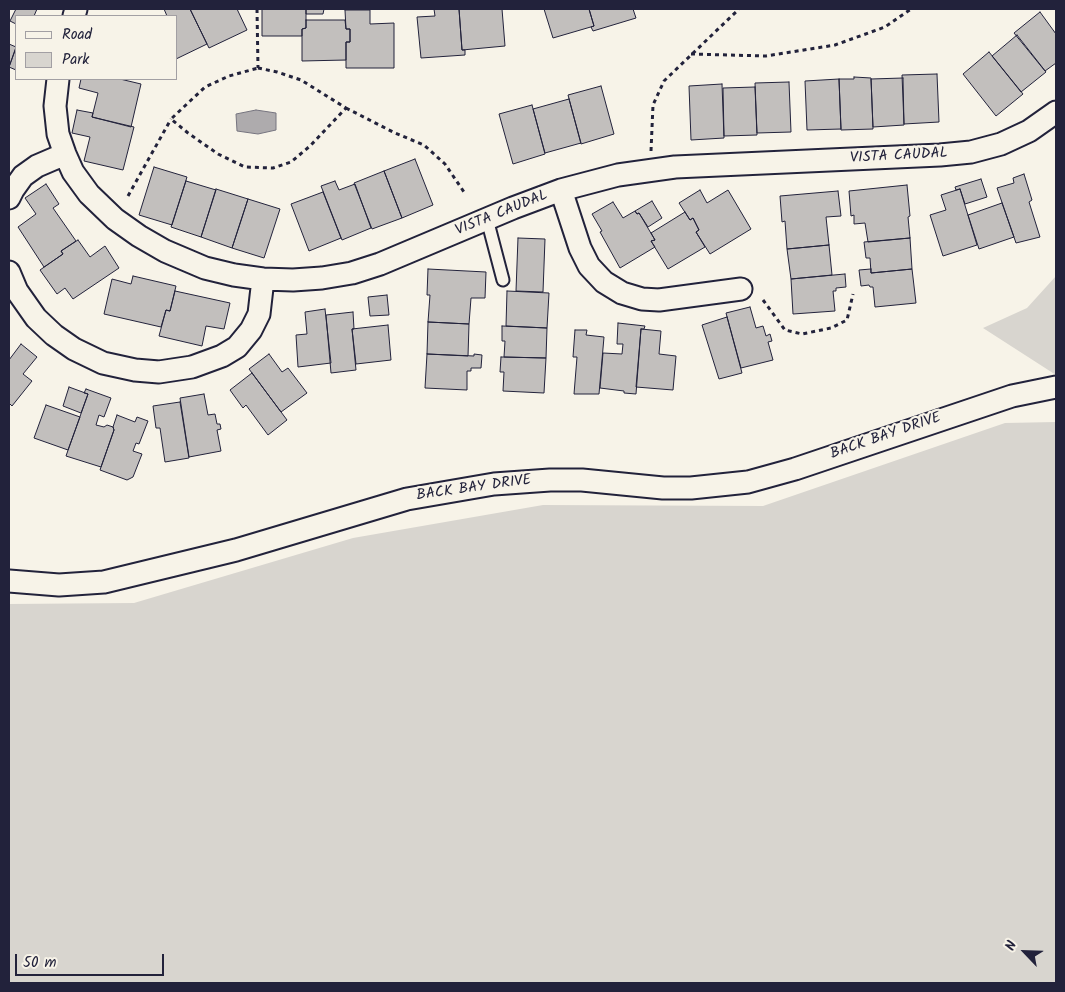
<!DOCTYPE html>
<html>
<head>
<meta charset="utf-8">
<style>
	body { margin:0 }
	#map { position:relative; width:1065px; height:992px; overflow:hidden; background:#f7f3e8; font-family:Kalam,sans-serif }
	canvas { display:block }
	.frame { position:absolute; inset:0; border:10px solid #22223b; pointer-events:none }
	.legend { position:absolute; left:15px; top:15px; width:162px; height:65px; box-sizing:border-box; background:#f7f3e8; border:1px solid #a29fa3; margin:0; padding:6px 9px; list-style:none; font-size:15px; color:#22223b }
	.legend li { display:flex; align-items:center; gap:10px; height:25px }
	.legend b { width:25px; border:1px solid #a29fa3 }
	.north { position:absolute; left:1000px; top:927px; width:50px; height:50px; -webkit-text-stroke:4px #f7f3e8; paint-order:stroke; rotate:294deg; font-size:14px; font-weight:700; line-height:20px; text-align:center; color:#22223b }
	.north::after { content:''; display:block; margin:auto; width:18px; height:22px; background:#22223b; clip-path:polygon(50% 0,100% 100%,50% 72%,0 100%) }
	.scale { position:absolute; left:15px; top:954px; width:149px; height:22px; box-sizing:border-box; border:2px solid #22223b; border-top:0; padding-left:6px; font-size:15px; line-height:18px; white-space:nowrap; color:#22223b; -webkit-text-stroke:4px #f7f3e8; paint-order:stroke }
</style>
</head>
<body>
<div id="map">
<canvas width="1065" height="992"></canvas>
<div class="frame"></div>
<ul class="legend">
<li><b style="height:6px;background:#f7f3e8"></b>Road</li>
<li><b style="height:14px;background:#d8d5cf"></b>Park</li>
</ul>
<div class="north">N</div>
<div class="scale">50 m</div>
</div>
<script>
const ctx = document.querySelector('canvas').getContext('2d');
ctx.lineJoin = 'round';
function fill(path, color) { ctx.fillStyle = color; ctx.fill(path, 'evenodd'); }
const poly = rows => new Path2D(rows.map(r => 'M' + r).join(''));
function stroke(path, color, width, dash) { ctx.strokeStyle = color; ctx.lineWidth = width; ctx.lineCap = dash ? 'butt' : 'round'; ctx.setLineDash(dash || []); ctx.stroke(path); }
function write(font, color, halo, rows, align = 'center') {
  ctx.font = font + ' Kalam,sans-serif'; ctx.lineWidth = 4.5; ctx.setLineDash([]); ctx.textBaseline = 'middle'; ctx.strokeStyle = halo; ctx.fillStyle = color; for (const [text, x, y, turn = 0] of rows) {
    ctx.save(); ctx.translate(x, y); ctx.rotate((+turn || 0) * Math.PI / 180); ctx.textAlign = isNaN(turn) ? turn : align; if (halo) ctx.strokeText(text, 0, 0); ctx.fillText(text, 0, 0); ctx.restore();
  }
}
const green = poly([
	[1056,276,1056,375,983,328,1027,308],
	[1056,422,1056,983,9,983,9,604,134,603,353,538,543,505,763,506,1005,423]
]);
const water = poly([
	[256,110,276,113,276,130,258,134,237,131,236,114,256,110]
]);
const building = poly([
	[16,9,37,9,34,16,16,16,16,24,10,21,16,9],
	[164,9,190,9,207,44,176,59,176,16,167,16,164,9],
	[190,9,237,9,247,30,209,48,190,9],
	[262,9,306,9,306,28,302,29,302,36,262,36,262,9],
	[306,9,324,9,323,14,306,14,306,9],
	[434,9,459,9,462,50,465,50,465,55,421,58,417,17,435,16,434,9],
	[459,9,502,9,505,46,462,50,459,9],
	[544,9,589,9,594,26,553,38,544,9],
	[589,9,633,9,636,18,593,31,591,27,594,26,589,9],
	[345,10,370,10,370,24,394,23,394,68,346,68,346,42,350,42,350,29,346,29,345,10],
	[1040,12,1056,34,1056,63,1045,71,1014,33,1040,12],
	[306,20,345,20,346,29,350,29,350,42,346,42,346,60,302,61,302,29,306,28,306,20],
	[1017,35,1046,72,1021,92,992,56,1017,35],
	[9,44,16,47,9,67,9,44],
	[16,48,16,70,9,67,16,48],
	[989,52,1023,94,996,116,963,74,989,52],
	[937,74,939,122,904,124,902,75,937,74],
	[854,77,871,78,873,129,841,130,839,79,854,79,854,77],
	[903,78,904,125,873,127,871,79,903,78],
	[81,79,120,79,141,84,131,127,92,117,98,93,79,88,81,79],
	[839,79,841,129,807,130,805,81,839,79],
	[789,82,791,132,757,133,755,83,789,82],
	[722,84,724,138,691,140,689,86,722,84],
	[601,86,614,134,581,144,568,95,601,86],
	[755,87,757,135,724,136,723,88,755,87],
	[569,99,581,143,545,153,533,109,569,99],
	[532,105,545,154,513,164,499,114,532,105],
	[77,110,93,113,92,117,134,127,123,170,84,161,90,137,72,133,77,110],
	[415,159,433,205,402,218,384,171,415,159],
	[154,167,187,177,172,225,139,215,154,167],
	[384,171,402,218,372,229,354,183,384,171],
	[1024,174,1032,200,1029,202,1040,237,1016,243,997,188,1014,183,1013,178,1024,174],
	[981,179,987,197,965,204,960,189,956,190,955,187,981,179],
	[186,181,216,190,201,237,171,227,186,181],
	[335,181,339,190,355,184,371,228,342,240,321,186,335,181],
	[46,184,59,204,53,208,76,241,61,251,63,254,44,267,18,227,36,214,25,198,46,184],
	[907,185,910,216,908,217,910,238,868,242,865,223,854,224,854,215,851,216,849,191,907,185],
	[216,189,248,199,232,248,201,237,216,189],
	[960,189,977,245,943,256,930,215,946,210,941,195,960,189],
	[700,190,707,203,728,190,751,229,710,254,696,232,699,230,693,218,690,220,679,203,700,190],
	[838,191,841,216,826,217,829,245,787,249,785,221,782,222,780,196,838,191],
	[323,192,341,238,309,251,291,204,323,192],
	[248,199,280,209,264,258,232,248,248,199],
	[652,201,662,218,648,227,639,213,637,214,635,211,652,201],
	[613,202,623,218,635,211,637,214,639,213,655,240,651,241,655,247,620,268,600,232,602,231,592,214,613,202],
	[1002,203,1014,237,979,249,968,215,1002,203],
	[685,212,690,220,693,218,699,230,696,232,705,247,668,269,651,241,655,240,651,233,685,212],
	[518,238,545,239,543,292,516,291,518,238],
	[910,238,912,269,871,273,870,258,866,258,864,242,910,238],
	[78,240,90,257,105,246,119,268,73,299,65,288,57,294,40,270,63,254,61,251,78,240],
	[829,245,832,275,791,279,787,249,829,245],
	[428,269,486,272,485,298,471,298,469,324,428,322,430,295,427,295,428,269],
	[871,269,871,273,912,269,916,303,875,307,873,287,870,287,869,285,861,286,859,270,871,269],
	[845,274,846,287,836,288,836,291,833,291,835,311,793,314,791,279,845,274],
	[133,276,176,286,170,311,166,310,161,327,104,314,112,279,131,284,133,276],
	[175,291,230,303,224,329,206,326,202,346,159,336,166,310,170,311,175,291],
	[507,291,549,293,547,328,506,326,507,291],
	[387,295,389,315,370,316,368,297,387,295],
	[750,307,756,328,763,326,766,336,770,334,772,341,768,342,773,360,741,368,726,313,750,307],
	[325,309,331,363,298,367,296,335,307,334,305,312,325,309],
	[353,312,354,329,352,329,356,370,331,373,326,315,353,312],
	[727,317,742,373,719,379,702,325,727,317],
	[428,322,469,324,468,356,427,354,428,322],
	[618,323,645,326,644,329,641,329,636,394,624,393,624,391,600,388,603,353,622,354,623,344,617,344,618,323],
	[388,325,391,360,356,364,352,329,388,325],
	[502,326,547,328,546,358,504,357,505,341,502,341,502,326],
	[641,329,661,331,659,354,676,356,673,390,636,387,641,329],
	[575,330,587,330,586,335,604,337,599,394,574,394,577,357,573,357,575,330],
	[21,344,37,357,23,374,32,381,12,406,9,403,9,360,21,344],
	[269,354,282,372,288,368,307,393,281,412,249,369,269,354],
	[427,354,474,356,474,354,482,355,481,368,471,368,471,371,467,371,467,390,425,388,427,354],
	[501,357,546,358,544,393,503,391,504,372,500,372,501,357],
	[252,373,287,420,268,435,246,405,243,408,230,390,252,373],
	[69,387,88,394,81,413,63,406,69,387],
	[86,389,111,398,104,417,99,415,96,425,104,427,107,425,113,427,114,430,101,467,66,456,88,394,84,393,86,389],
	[204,394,208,415,215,414,217,424,220,424,221,429,217,430,221,451,189,457,180,398,204,394],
	[180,402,189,458,165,462,160,428,156,428,153,406,180,402],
	[46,405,80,417,68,450,34,438,46,405],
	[117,415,135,422,137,417,148,421,139,444,136,443,133,451,142,454,133,477,127,480,100,470,114,430,113,427,117,415]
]);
const path = poly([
	[257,9,258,68],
	[1055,9,1056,9],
	[691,54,766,56,835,45,885,27,911,9],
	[258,68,277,72,301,80,346,108,310,146,291,162,273,168,245,167,218,154,188,133,171,119,205,87,229,76,258,68],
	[346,108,395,133,424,145,445,164,464,192],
	[651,151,653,105,664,81,739,9],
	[128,196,171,119],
	[763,300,785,330,802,334,831,328,847,320,853,294]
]);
const lane = poly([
	[487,219,503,280]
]);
const street = poly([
	[74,16,76,9],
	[58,79,55,106,58,134,65,154,73,172,89,194,115,219,139,236,165,251,205,268,234,275,263,279,293,280,322,278,352,273,380,264,513,208,561,190,618,175,675,167,940,155,971,152,1001,144,1029,131,1056,112],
	[561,190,580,248,589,266,604,282,622,293,642,299,659,300,741,289],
	[9,198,13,190,23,176,37,166,65,154],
	[9,272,17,291,36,318,54,335,74,349,103,363,135,370,159,372,192,367,222,356,237,347,251,330,259,314,263,279],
	[9,581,59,585,104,582,236,550,407,499,494,484,550,480,582,480,663,488,691,488,748,482,795,469,1012,396,1056,387]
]);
const streetNames = [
	["VISTA CAUDAL",899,157,-3],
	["VISTA CAUDAL",502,214,-22],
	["BACK BAY DRIVE",886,437,-19],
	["BACK BAY DRIVE",474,489,-8]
];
fill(green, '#d8d5cf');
fill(water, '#aeabad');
stroke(water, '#76747f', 1);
fill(building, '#c2bfbd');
stroke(building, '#22223b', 1);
stroke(lane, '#22223b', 15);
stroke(street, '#22223b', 25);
stroke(path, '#22223b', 3, [4, 4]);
stroke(lane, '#f7f3e8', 11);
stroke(street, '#f7f3e8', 21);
write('15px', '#22223b', '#f7f3e8', streetNames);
</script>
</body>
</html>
